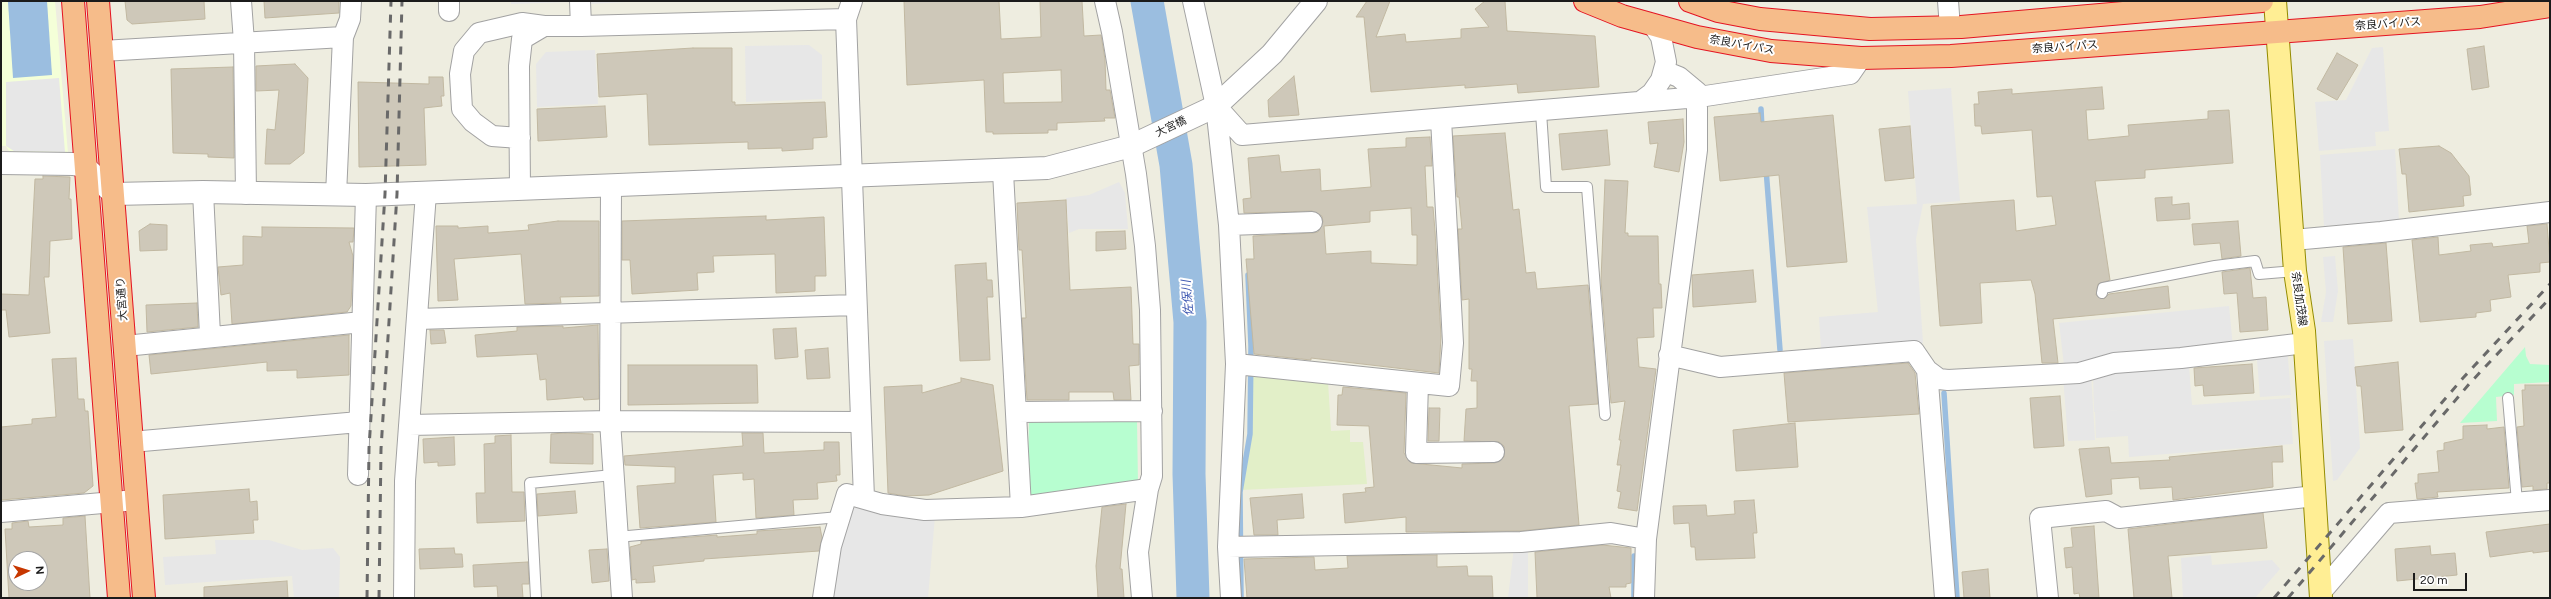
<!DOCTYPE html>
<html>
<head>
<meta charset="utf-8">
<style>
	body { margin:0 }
	#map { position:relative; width:2551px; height:599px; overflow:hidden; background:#eeede0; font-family:Figtree,sans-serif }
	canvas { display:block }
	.frame { position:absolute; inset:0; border:2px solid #1b1b1b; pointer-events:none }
	.north { position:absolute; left:8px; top:551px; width:40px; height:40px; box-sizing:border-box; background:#fff; border:1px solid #a4a4a4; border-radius:50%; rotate:86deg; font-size:11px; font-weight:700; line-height:16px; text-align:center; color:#1b1b1b }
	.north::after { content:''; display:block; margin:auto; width:14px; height:18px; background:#c73700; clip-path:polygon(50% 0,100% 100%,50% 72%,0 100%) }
	.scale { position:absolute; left:2413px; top:573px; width:54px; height:18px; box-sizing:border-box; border:2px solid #1b1b1b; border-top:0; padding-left:5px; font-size:12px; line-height:14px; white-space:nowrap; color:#1b1b1b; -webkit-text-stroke:3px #fff; paint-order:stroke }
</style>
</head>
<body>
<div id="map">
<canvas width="2551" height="599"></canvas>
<div class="frame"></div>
<div class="north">N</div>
<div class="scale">20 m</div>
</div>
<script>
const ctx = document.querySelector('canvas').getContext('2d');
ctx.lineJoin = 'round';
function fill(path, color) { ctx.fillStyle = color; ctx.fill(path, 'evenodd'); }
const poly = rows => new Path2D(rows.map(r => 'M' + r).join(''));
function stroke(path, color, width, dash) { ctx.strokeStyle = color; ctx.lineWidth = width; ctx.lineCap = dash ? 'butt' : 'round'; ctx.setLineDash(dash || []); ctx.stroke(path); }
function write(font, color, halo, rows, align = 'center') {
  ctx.font = font + ' Figtree,"Noto Sans JP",sans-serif'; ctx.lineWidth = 4; ctx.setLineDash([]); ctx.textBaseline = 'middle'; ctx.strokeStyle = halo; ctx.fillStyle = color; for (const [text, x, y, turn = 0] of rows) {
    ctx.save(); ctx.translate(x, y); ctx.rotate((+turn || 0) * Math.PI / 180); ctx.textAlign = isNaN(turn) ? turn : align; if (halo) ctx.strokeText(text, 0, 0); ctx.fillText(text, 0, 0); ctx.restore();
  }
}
const education = poly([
	[1,1,55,1,68,153,9,151,6,146,1,146]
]);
const farmland = poly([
	[1251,372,1328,381,1331,431,1350,430,1350,442,1363,442,1367,484,1241,490,1252,434]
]);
const park = poly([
	[2525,347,2526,356,2530,364,2550,365,2550,382,2514,384,2514,395,2496,397,2497,421,2460,423],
	[1137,420,1138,485,1027,501,1029,422]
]);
const parking = poly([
	[511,1,569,1,570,2,511,4],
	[589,1,643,1,590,4],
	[809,45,822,55,822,99,746,102,745,46],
	[2383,47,2389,131,2375,132,2376,146,2319,151,2315,102,2346,100,2372,48],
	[595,50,598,104,537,107,536,64,546,52],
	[59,78,65,152,14,151,6,146,6,82],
	[1951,88,1960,201,1923,204,1916,239,1923,343,1821,349,1819,317,1878,312,1867,207,1917,204,1908,91],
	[2395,149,2399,221,2324,226,2320,155],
	[1119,182,1125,193,1128,229,1079,229,1069,233,1066,198,1089,195],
	[2335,256,2338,291,2333,322,2321,322,2326,292,2323,257],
	[2229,306,2233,347,2064,365,2059,323],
	[2353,339,2360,448,2337,480,2333,481,2324,341],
	[2287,346,2291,395,2260,397,2257,360,2189,366,2192,405,2290,398,2293,444,2129,457,2128,436,2096,438,2095,412,2152,408,2094,412,2093,372],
	[2091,373,2095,440,2068,441,2063,376],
	[850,507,935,516,928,598,831,598],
	[215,540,269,540,302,550,333,548,340,557,339,598,294,598,292,576,165,585,163,557,216,554],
	[1528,546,1528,598,1508,598,1514,547],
	[2211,555,2212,565,2272,560,2280,569,2255,598,2183,598,2181,558]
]);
const water = poly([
	[47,1,52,75,13,78,8,2]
]);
const stream = poly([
	[1761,109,1762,129],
	[1766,169,1780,350],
	[1944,393,1957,598],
	[1241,598,1240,492,1250,434,1251,346,1248,275],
	[1634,598,1634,556]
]);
const river = poly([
	[1147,1,1176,165,1190,322,1189,474,1193,598]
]);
const building = poly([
	[125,1,204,1,205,19,132,24,127,20,125,1],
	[264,1,339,1,339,13,265,18,264,1],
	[904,1,999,1,1001,39,1041,37,1040,1,1082,1,1084,36,1101,35,1105,59,1106,90,1110,90,1115,118,1104,118,1105,121,1057,123,1057,130,1048,130,1048,133,993,134,993,132,986,132,984,80,907,85,904,1],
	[1061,70,1062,102,1004,103,1003,73,1061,70],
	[1367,1,1390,1,1376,37,1405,34,1406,42,1461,38,1461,29,1489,27,1475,9,1485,1,1505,1,1507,31,1595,36,1599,87,1518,93,1517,84,1465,88,1465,85,1371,92,1364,17,1356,17,1367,1],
	[2484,46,2489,87,2472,90,2467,49,2484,46],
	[693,48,732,48,732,102,735,102,735,105,825,102,827,137,813,138,813,149,782,151,782,148,748,149,748,142,649,145,647,94,599,97,597,54,693,48],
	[2337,53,2358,65,2337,100,2317,89,2337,53],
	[295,64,308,78,304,153,290,164,265,164,267,129,275,130,279,90,256,91,256,66,295,64],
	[233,67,234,158,208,157,208,154,173,153,171,69,233,67],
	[1294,76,1299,115,1269,117,1268,100,1294,76],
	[429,77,443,77,444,96,441,96,442,106,424,108,426,165,359,167,358,82,429,84,429,77],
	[2102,87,2104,109,2086,110,2088,140,2129,136,2128,125,2208,119,2208,111,2229,110,2233,163,2145,170,2145,178,2095,181,2110,280,2098,284,2096,295,2104,299,2109,294,2168,286,2170,308,2053,319,2058,363,2042,363,2035,294,2031,280,1980,283,1982,323,1940,326,1931,206,2014,200,2016,231,2056,225,2052,196,2037,197,2032,130,1982,134,1981,126,1975,126,1974,104,1979,104,1978,92,2012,89,2012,94,2102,87],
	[605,106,607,137,538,141,537,109,605,106],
	[1760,113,1761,122,1833,115,1847,262,1787,267,1779,175,1720,181,1714,117,1760,113],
	[1683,119,1684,142,1679,172,1654,167,1658,143,1650,144,1648,122,1683,119],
	[1910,126,1914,178,1885,181,1879,129,1910,126],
	[1607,130,1610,165,1562,170,1559,134,1607,130],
	[1505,133,1513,210,1519,209,1526,273,1535,272,1537,289,1588,285,1598,404,1569,406,1579,525,1520,531,1406,532,1406,517,1345,523,1343,494,1366,492,1365,488,1374,487,1369,426,1337,425,1338,395,1342,395,1343,387,1406,393,1404,453,1411,463,1462,468,1462,464,1495,463,1504,457,1504,446,1499,442,1464,441,1466,409,1477,408,1477,381,1471,381,1472,369,1469,369,1469,299,1462,300,1458,229,1462,229,1459,197,1457,197,1453,136,1505,133],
	[1430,137,1432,166,1425,166,1427,207,1433,207,1435,231,1441,336,1439,373,1311,358,1311,360,1254,354,1246,259,1254,259,1253,236,1313,233,1318,232,1323,222,1322,216,1312,211,1244,213,1243,199,1251,198,1248,158,1279,155,1281,172,1320,169,1321,191,1371,187,1368,149,1406,147,1406,138,1430,137],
	[1411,208,1412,235,1417,235,1417,265,1371,263,1371,251,1326,254,1324,226,1370,222,1370,211,1411,208],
	[2439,146,2451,153,2469,176,2471,195,2463,196,2464,206,2409,212,2406,174,2402,174,2399,149,2439,146],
	[43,176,70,177,69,199,71,199,72,239,50,241,49,277,44,277,50,333,9,337,6,310,1,310,1,294,29,295,35,179,43,179,43,176],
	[1605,180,1628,181,1625,233,1628,233,1628,236,1658,236,1659,284,1661,284,1662,308,1653,308,1654,337,1637,338,1639,367,1656,369,1637,511,1618,508,1621,492,1617,491,1621,465,1617,465,1621,440,1619,440,1625,401,1611,403,1601,280,1605,180],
	[2172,197,2172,205,2189,203,2190,219,2157,221,2155,198,2172,197],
	[1066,200,1070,290,1131,287,1133,344,1139,344,1139,365,1129,366,1131,400,1114,400,1113,392,1069,392,1069,400,1027,400,1022,318,1026,318,1022,250,1019,250,1017,203,1066,200],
	[766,216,766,220,824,217,826,276,815,276,815,291,776,293,775,254,713,256,714,272,697,273,698,290,632,294,630,260,622,260,622,221,766,216],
	[558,221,599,221,599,296,560,297,561,303,525,304,521,254,454,259,458,300,438,301,436,226,458,226,458,228,488,226,488,233,529,230,528,225,558,221],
	[2238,221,2241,256,2222,259,2220,243,2194,245,2192,224,2238,221],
	[150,224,167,225,167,250,140,251,139,231,150,224],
	[2547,224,2550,262,2540,263,2540,272,2508,275,2511,297,2490,300,2491,311,2476,313,2476,317,2420,322,2412,240,2438,237,2439,255,2471,251,2470,245,2492,243,2493,247,2529,243,2527,226,2547,224],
	[262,227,354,228,353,242,349,242,353,256,351,306,347,312,232,324,230,293,221,295,218,267,243,265,243,236,262,237,262,227],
	[1125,231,1126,249,1096,251,1096,232,1125,231],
	[2386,243,2392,321,2348,324,2343,247,2386,243],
	[986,263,987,280,992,280,993,297,987,297,990,360,960,361,955,265,986,263],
	[2250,268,2253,298,2266,297,2268,330,2240,332,2237,293,2224,294,2222,272,2250,268],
	[1753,270,1756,302,1693,307,1692,275,1753,270],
	[197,303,198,327,147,332,146,305,197,303],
	[598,325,599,399,584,400,583,397,547,400,546,379,540,380,537,354,477,357,475,335,517,331,517,327,563,326,563,328,598,325],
	[796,328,798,357,775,359,773,329,796,328],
	[430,330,444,330,446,343,431,344,430,330],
	[349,335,349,375,297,378,297,370,267,371,267,362,151,374,149,355,349,335],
	[828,348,830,378,807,379,805,350,828,348],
	[76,358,78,399,84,399,85,411,88,411,93,486,84,493,1,500,1,427,32,424,32,419,56,417,52,359,76,358],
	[2398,362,2403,430,2365,433,2361,386,2357,386,2355,367,2398,362],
	[1908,363,1915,373,1919,414,1788,422,1784,373,1908,363],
	[2252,364,2254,393,2204,396,2203,385,2195,386,2194,368,2252,364],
	[628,365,757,365,758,403,628,405,628,365],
	[961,378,993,385,1003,471,929,495,905,496,888,493,884,387,922,385,922,393,961,382,961,378],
	[2525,385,2550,385,2550,483,2547,483,2547,489,2533,490,2533,486,2522,487,2517,427,2524,426,2522,390,2525,390,2525,385],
	[2060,396,2064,446,2034,448,2030,398,2060,396],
	[1429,408,1440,408,1439,441,1428,441,1429,408],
	[1795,423,1798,467,1736,471,1733,430,1795,423],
	[2487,425,2487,429,2504,427,2509,488,2437,492,2438,497,2417,499,2415,483,2418,483,2418,474,2439,472,2437,451,2444,450,2444,443,2463,439,2463,426,2487,425],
	[565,433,593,434,593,464,550,463,551,434,565,433],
	[742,433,763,433,764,453,824,450,824,442,839,442,840,475,836,475,837,481,817,483,818,499,793,500,794,515,756,518,754,479,743,480,743,473,713,475,716,522,640,528,637,486,675,483,675,467,625,465,624,456,743,446,742,433],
	[511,435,512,492,524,492,525,521,477,523,476,493,485,493,484,444,495,443,495,436,511,435],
	[454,437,455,465,438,466,438,462,424,463,423,439,454,437],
	[2282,446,2283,462,2272,462,2273,487,2173,500,2172,487,2140,489,2139,477,2111,479,2112,494,2086,497,2079,449,2109,447,2111,463,2170,460,2169,457,2282,446],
	[249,489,250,502,257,501,258,520,253,520,254,533,165,539,163,495,249,489],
	[575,491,577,513,538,516,537,494,575,491],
	[1302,494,1304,518,1277,520,1278,535,1254,535,1250,498,1302,494],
	[1754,500,1757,533,1753,533,1755,558,1696,560,1695,547,1691,547,1689,523,1674,524,1673,506,1706,505,1707,516,1735,514,1734,501,1754,500],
	[1126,504,1120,569,1122,569,1124,598,1098,598,1096,566,1102,507,1126,504],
	[2263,513,2267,548,2168,556,2172,598,2134,598,2128,529,2263,513],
	[85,516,90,598,9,598,5,529,12,529,12,523,28,521,29,527,63,525,63,518,85,516],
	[16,559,40,559,40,583,16,583,16,559],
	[2550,524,2550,551,2533,553,2533,551,2490,557,2486,532,2550,524],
	[2094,526,2099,598,2080,598,2079,593,2074,594,2072,567,2066,568,2064,548,2073,547,2071,528,2094,526],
	[820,527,822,538,819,551,704,559,704,561,653,566,655,582,636,583,636,579,632,580,630,547,641,544,641,541,717,535,717,537,757,534,757,531,820,527],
	[1602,545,1631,548,1631,583,1626,584,1626,587,1609,587,1611,598,1537,598,1535,552,1602,545],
	[2430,546,2431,555,2455,553,2457,575,2397,581,2395,549,2430,546],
	[454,548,455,554,462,554,463,567,420,569,419,549,454,548],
	[607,549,609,581,592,583,589,550,607,549],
	[1437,555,1437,567,1467,566,1468,576,1492,576,1493,598,1247,598,1244,559,1314,557,1315,570,1348,568,1347,556,1437,555],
	[528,562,529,584,522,584,523,598,498,598,497,586,474,587,473,565,528,562],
	[1988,569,1990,598,1964,598,1962,572,1988,569],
	[287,581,288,598,204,598,204,587,287,581]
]);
const service = poly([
	[1541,112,1546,187,1587,187,1605,415],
	[2102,293,2103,288,2215,266,2255,261,2259,274,2295,271],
	[2508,398,2517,502],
	[617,537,839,517],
	[536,598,530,483,613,475]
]);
const minor = poly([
	[241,1,244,42,246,194],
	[852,1,846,19,864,498],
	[1105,1,1112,32,1136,174,1145,246,1150,310,1152,476,1148,489,1138,552,1142,598],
	[1193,1,1216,106,1229,225,1236,364,1228,547,1231,598],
	[1948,1,1950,28],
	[449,11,449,1],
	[581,26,846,19],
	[102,51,343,37],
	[1640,102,1652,93,1661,80,1666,62,1661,37,1653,25],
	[1216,106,1242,135,1699,97,1850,74,1861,58],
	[520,138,492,136,473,122,462,109,460,74,464,51,479,33,522,23,544,26],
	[1003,172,1021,507],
	[611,187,610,421,622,598],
	[520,189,519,66,522,39,544,26,581,26,580,1],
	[203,192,210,335],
	[336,195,343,37,350,19,351,1],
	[1229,225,1312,222],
	[2293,240,2381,232,2550,212],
	[418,319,855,305],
	[125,346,362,322],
	[1669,355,1720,367,1914,351,1927,370,1945,598],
	[1236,364,1449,386,1453,343,1441,119],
	[1927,370,1939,379,1948,380,2079,373,2114,363,2181,358,2305,343],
	[1418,383,1416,453,1494,452],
	[1016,412,1152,411],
	[409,425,610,421,860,422],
	[131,442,359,422],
	[358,475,366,195],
	[1,512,136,500],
	[1228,547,1521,542,1611,533,1646,539],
	[2321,592,2389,513,2550,500],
	[404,598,405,481,426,193],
	[823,598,831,546,847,494,882,504,925,510,1021,507,1148,489],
	[1644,598,1646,539,1697,150,1697,92,1679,77,1664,71],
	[2048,598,2040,518,2106,511,2119,518,2315,496]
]);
const tertiary = poly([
	[1,163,74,164,85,167,114,194,203,192,366,195,1047,168,1131,146,1216,106,1272,54,1316,1]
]);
const primary = poly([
	[2275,1,2295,271,2304,331,2321,598]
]);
const trunk = poly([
	[73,1,119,598],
	[98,1,144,598],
	[1585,1,1622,16,1697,37,1771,51,1861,58,1951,56,2480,17,2550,6],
	[1690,1,1718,11,1760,19,1870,29,1961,27,2262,1]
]);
const rail = poly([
	[367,598,369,448,385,194,391,1],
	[379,598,381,449,397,194,402,1],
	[2274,598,2463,378,2550,284],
	[2288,598,2470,383,2550,298]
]);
const streetNames = [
	["奈良バイパス",2388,24,-4],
	["奈良バイパス",1742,45,10],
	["奈良バイパス",2065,47,-4],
	["大宮橋",1171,127,-26],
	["大宮通り",122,299,-94],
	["奈良加茂線",2299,299,82]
];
const waterNames = [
	["佐保川",1188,298,-95]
];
fill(education, '#f4ffd8');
fill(farmland, '#e2efc8');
fill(park, '#b7fed0');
fill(parking, '#e7e7e7');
fill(water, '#9bbee0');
stroke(stream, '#9bbee0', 5.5);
stroke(river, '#9bbee0', 33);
fill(building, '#cec8b9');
stroke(building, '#c1b8a1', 1);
stroke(service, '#a2a2a2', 12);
stroke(minor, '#a2a2a2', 22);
stroke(tertiary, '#a2a2a2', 24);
stroke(primary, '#938b00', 24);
stroke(trunk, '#e41422', 24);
stroke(service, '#fff', 10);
stroke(minor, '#fff', 20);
stroke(tertiary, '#fff', 22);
stroke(primary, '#ffee94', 22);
stroke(trunk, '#f6bc8a', 22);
stroke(rail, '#696969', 3, [8, 8]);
write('11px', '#1b1b1b', '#fff', streetNames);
write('italic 12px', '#415ab2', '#fff', waterNames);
</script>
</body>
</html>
